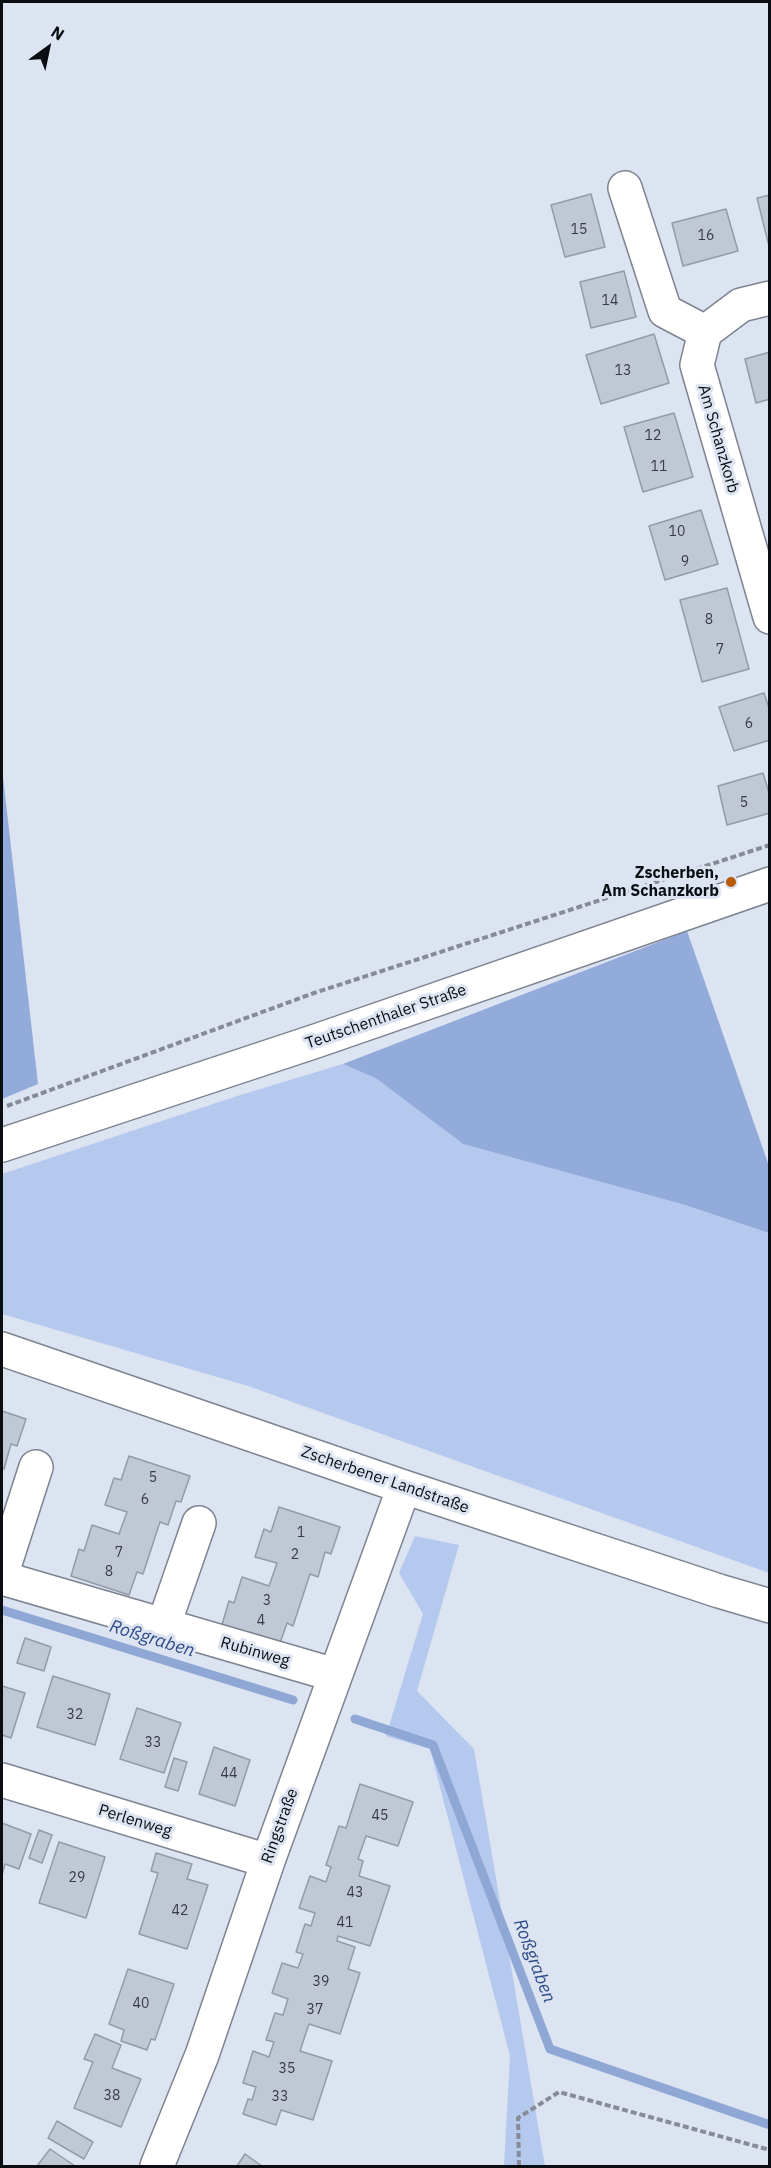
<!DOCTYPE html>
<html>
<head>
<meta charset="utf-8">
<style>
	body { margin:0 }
	#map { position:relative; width:771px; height:2168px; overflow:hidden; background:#dce3f1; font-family:"IBM Plex Sans",sans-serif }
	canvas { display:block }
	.frame { position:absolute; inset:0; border:3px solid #0a0d11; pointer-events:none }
	.north { position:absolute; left:18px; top:18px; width:60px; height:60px; -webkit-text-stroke:4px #dce3f1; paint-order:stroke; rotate:33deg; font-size:16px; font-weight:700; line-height:24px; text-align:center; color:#0a0d11 }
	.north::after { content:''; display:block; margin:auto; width:21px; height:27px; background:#0a0d11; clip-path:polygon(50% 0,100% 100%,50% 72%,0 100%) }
</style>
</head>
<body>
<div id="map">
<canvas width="771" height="2168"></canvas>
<div class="frame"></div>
<div class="north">N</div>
</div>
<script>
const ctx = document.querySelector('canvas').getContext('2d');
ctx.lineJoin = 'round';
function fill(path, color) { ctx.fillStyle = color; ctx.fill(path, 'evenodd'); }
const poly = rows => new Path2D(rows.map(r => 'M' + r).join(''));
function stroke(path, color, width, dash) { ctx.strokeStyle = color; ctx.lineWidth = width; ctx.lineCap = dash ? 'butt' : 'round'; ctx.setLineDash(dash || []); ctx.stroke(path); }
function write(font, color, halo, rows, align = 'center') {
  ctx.font = font + ' "IBM Plex Sans",sans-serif'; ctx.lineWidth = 6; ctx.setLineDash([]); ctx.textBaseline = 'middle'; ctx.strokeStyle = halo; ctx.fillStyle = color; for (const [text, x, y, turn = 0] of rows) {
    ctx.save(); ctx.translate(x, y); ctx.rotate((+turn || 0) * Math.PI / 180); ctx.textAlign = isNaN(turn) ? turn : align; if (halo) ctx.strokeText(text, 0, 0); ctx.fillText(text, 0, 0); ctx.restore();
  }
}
const green = poly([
	[343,1064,377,1079,463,1144,685,1205,769,1233,769,1573,248,1386,2,1314,2,1174,237,1096],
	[415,1536,459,1545,417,1691,474,1749,545,2166,504,2166,510,2056,430,1749,386,1736,423,1614,399,1573]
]);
const forest = poly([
	[2,768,38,1084,2,1099],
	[687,931,769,1166,769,1233,685,1205,463,1144,377,1079,343,1064]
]);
const stream = poly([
	[2,1610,293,1700],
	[355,1719,433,1745,550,2049,770,2125]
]);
const building = poly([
	[591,194,605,247,565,257,551,205,591,194],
	[770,195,770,250,757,198,770,195],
	[726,209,738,251,683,266,672,223,726,209],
	[624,271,636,317,591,328,580,282,624,271],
	[654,334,669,383,601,404,586,355,654,334],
	[770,352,770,399,756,403,745,359,770,352],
	[674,413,693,477,643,492,624,427,674,413],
	[701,510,718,564,665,580,649,526,701,510],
	[727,588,749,669,702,682,680,600,727,588],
	[764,693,770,711,770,740,734,751,719,707,764,693],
	[763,773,770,796,770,813,727,825,718,786,763,773],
	[2,1411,26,1419,17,1446,11,1444,4,1469,2,1468,2,1411],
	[129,1456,190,1476,181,1502,176,1501,168,1525,160,1522,143,1574,137,1572,129,1595,71,1576,79,1549,84,1551,92,1525,119,1534,127,1512,105,1505,114,1478,121,1480,129,1456],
	[279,1507,340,1527,331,1554,325,1552,318,1577,310,1574,293,1626,287,1623,279,1646,221,1628,229,1601,234,1603,242,1577,269,1586,277,1563,255,1557,264,1529,271,1532,279,1507],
	[25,1638,51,1647,44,1671,17,1663,25,1638],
	[53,1676,110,1694,95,1745,37,1727,53,1676],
	[2,1686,25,1693,11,1738,2,1735,2,1686],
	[137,1708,181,1723,164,1773,120,1759,137,1708],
	[214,1747,250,1760,235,1806,199,1794,214,1747],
	[174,1758,187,1762,178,1791,165,1787,174,1758],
	[360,1784,413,1802,398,1846,366,1836,358,1859,363,1861,359,1876,390,1886,370,1946,338,1936,337,1941,355,1947,348,1969,360,1973,340,2034,309,2024,300,2051,332,2061,313,2120,281,2110,276,2125,243,2114,248,2099,252,2100,256,2087,243,2083,253,2051,269,2057,274,2042,266,2040,275,2013,283,2015,288,1999,272,1993,282,1963,298,1968,303,1954,296,1952,305,1924,311,1926,315,1913,299,1908,310,1876,326,1882,331,1867,326,1865,339,1826,346,1828,360,1784],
	[2,1823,31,1834,19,1869,5,1864,2,1875,2,1823],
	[39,1830,52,1835,42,1863,29,1858,39,1830],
	[59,1842,105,1857,86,1918,39,1903,59,1842],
	[156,1853,192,1864,187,1879,208,1885,187,1949,139,1934,158,1873,151,1871,156,1853],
	[128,1969,174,1984,155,2040,151,2039,147,2050,121,2041,124,2030,109,2024,128,1969],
	[95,2034,121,2045,112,2068,141,2079,121,2127,74,2108,93,2062,84,2059,95,2034],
	[57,2121,93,2142,84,2159,48,2138,57,2121],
	[50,2149,75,2166,37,2166,50,2149],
	[245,2154,262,2166,237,2166,245,2154]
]);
const path = poly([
	[7,1106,314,993,770,845],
	[519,2166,518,2118,559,2092,770,2150]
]);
const minor = poly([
	[625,188,665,311,705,332],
	[770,298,741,305,705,332,697,365,770,617],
	[2,1145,316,1041,770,884],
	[2,1349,404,1487,719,1591,770,1606],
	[2,1573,36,1467],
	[2,1578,335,1675],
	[163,1627,199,1523],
	[2,1780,268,1861],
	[157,2166,202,2055,268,1861,404,1487]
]);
const markers = [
	[731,882,6,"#b75a06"]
];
const numberNames = [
	["15",579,230],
	["16",706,236],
	["14",610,301],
	["13",623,371],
	["12",653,436],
	["11",659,467],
	["10",677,532],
	["9",685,562],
	["8",709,620],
	["7",720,650],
	["6",749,724],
	["5",744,803],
	["5",153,1478],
	["6",145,1500],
	["1",301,1533],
	["7",119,1553],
	["2",295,1555],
	["8",109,1572],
	["3",267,1601],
	["4",261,1621],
	["32",75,1715],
	["33",153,1743],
	["44",229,1774],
	["45",380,1816],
	["29",77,1878],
	["43",355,1893],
	["42",180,1911],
	["41",345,1923],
	["39",321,1982],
	["40",141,2004],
	["37",315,2010],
	["35",287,2069],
	["38",112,2096],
	["33",280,2097]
];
const streetNames = [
	["Am Schanzkorb",718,439,74],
	["Teutschenthaler Straße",386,1017,-19],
	["Zscherbener Landstraße",385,1480,19],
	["Rubinweg",255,1652,16],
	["Perlenweg",135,1821,17],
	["Ringstraße",280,1826,-70]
];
const poiNames = [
	["Zscherben,",719,873],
	["Am Schanzkorb",719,891]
];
const waterNames = [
	["Roßgraben",152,1639,17],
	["Roßgraben",534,1961,69]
];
fill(green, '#b5c9ef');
fill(forest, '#92abda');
stroke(stream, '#8ea7d5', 9);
fill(building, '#c0c7d5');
stroke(building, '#949ba8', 1.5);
stroke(minor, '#7d8490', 36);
stroke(path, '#868b95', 4, [6, 3]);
stroke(minor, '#fff', 33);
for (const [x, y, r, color] of markers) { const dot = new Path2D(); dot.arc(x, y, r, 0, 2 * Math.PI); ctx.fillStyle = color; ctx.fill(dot); stroke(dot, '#dce3f1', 2); }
write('14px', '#383c42', null, numberNames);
write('16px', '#0a0d11', '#dce3f1', streetNames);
write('bold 16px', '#0a0d11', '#dce3f1', poiNames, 'right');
write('italic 18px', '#2e4c86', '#dce3f1', waterNames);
</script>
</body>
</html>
